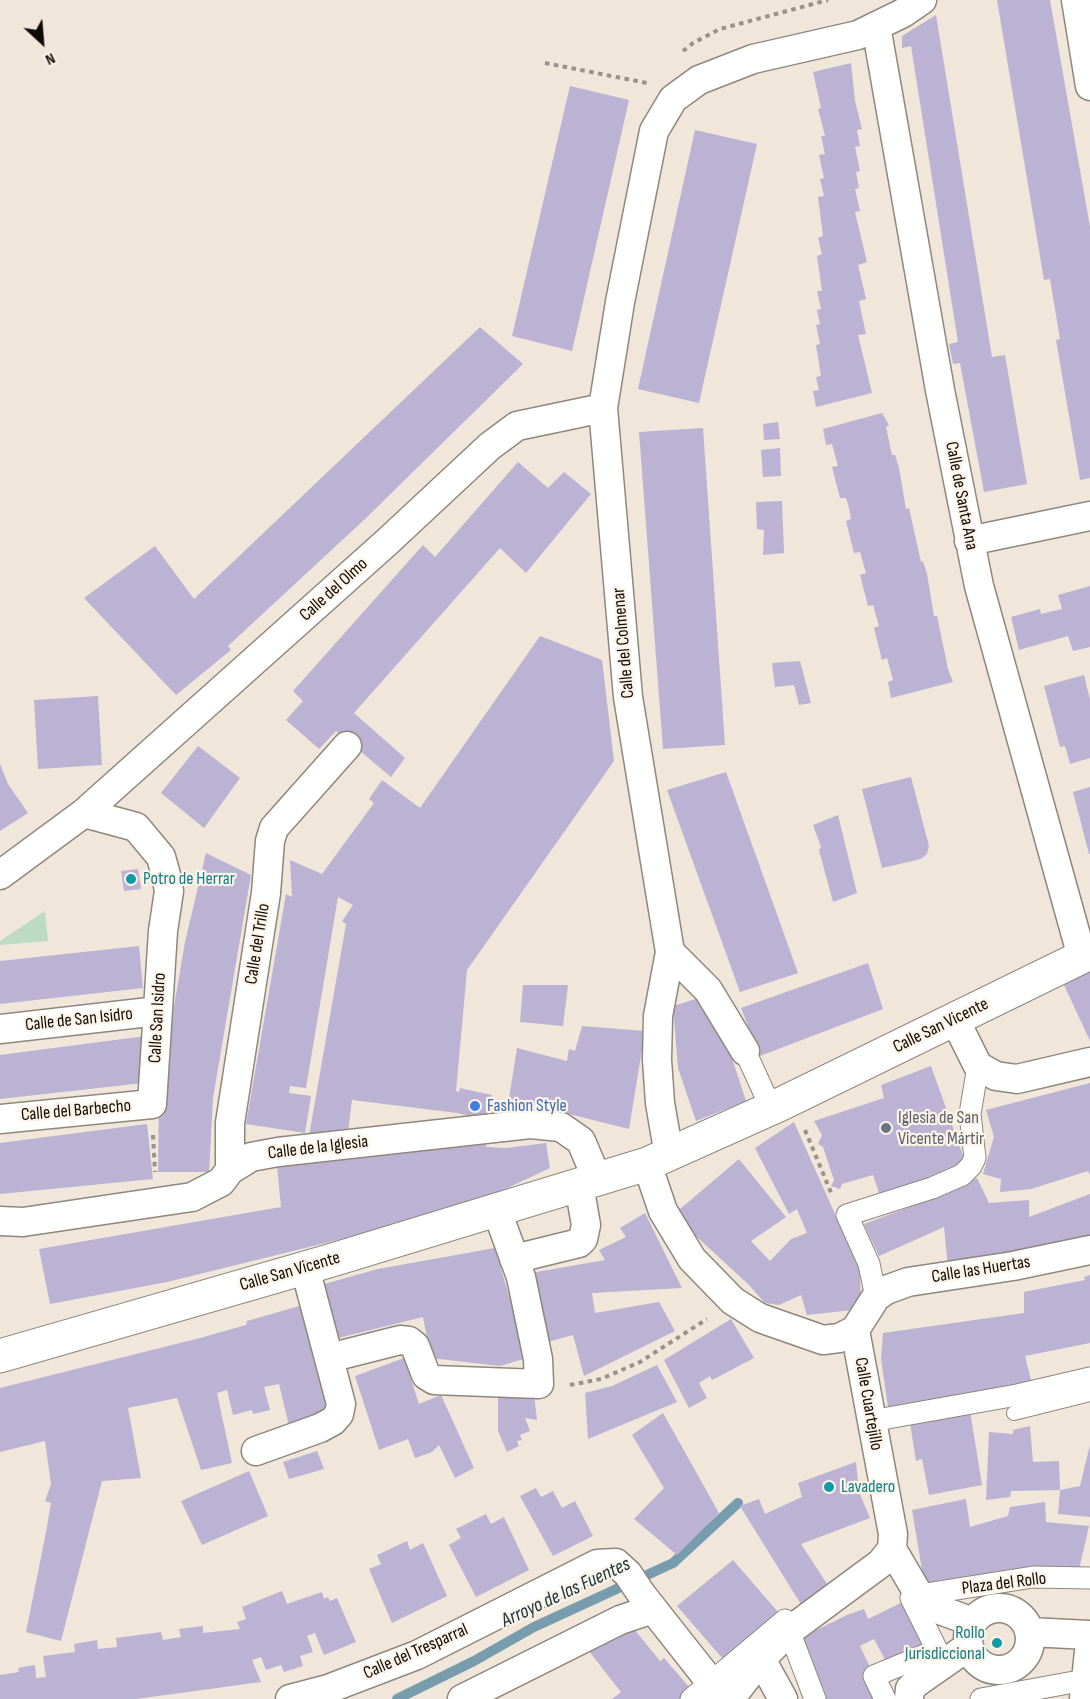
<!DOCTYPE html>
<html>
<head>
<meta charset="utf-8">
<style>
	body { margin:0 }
	#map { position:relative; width:1090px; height:1699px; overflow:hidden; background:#f0e6da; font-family:"Sofia Sans Condensed",sans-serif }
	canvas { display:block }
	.north { position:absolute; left:12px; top:12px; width:60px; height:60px; -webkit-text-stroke:4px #fdf3e7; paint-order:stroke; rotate:154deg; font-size:16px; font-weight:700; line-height:24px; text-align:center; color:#0f0c08 }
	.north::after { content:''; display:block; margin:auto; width:21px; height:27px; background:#0f0c08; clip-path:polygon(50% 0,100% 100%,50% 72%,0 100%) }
</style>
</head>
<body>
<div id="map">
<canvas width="1090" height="1699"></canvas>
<div class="north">N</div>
</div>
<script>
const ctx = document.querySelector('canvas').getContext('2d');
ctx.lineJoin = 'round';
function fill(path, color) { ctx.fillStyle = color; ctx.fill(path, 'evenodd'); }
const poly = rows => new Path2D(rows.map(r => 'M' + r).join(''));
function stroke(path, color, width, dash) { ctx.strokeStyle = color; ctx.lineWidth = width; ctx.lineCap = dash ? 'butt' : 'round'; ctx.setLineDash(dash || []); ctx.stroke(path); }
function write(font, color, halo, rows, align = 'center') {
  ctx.font = font + ' "Sofia Sans Condensed",sans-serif'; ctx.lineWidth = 4.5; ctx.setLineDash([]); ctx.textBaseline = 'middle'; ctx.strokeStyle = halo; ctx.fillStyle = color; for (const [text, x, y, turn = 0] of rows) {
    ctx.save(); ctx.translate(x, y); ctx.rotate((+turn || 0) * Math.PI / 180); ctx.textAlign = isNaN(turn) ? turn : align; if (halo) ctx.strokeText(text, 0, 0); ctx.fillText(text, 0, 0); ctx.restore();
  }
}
const green = poly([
	[45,911,48,941,0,945,0,941]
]);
const stream = poly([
	[397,1699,474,1661,534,1627,673,1563,738,1503]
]);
const building = poly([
	[997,0,1050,0,1090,227,1090,478,1080,480,1056,340,1060,339,1050,279,1044,280],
	[936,15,992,357,1005,355,1027,484,984,492,960,363,953,364,949,344,958,342,911,46,902,48,902,36],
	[851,63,855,101,862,129,857,130,860,146,855,147,860,171,856,172,859,188,855,189,860,211,855,212,867,262,858,265,866,299,859,301,866,334,858,335,872,393,816,407,813,391,819,390,816,377,821,376,816,345,820,344,816,325,820,324,817,310,821,309,817,291,822,291,817,256,822,254,818,238,823,236,818,197,824,196,820,179,824,178,819,155,825,154,821,136,825,136,818,109,821,108,813,72],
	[570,86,629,100,572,351,512,336],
	[695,130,757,144,699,403,638,389],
	[480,327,523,364,365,519,228,646,231,650,176,695,84,598,155,546,194,599],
	[882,413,889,425,886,427,892,455,895,455,899,468,906,509,909,508,921,562,923,561,927,574,934,616,937,616,948,669,953,682,891,698,888,682,893,680,887,658,882,660,874,628,879,626,873,605,868,606,860,575,866,573,860,552,854,553,846,521,851,519,849,508,846,498,840,498,832,467,838,466,832,444,826,445,823,429],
	[778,422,780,439,764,440,763,424],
	[703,428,725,745,663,749,639,432],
	[780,448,781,476,763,477,761,450],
	[518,462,548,488,564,472,591,494,526,573,500,548,354,713,405,758,391,777,336,731,319,749,286,720,303,701,293,691,423,545,435,557],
	[782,501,784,553,763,555,764,530,757,529,756,502],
	[1090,586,1090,647,1073,651,1068,636,1019,650,1011,617,1040,609,1041,614,1062,609,1058,595],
	[540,636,602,660,614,761,467,970,456,1091,459,1092,460,1088,492,1095,488,1120,457,1113,352,1100,348,1132,309,1136,346,924,342,921,353,905,338,897,306,1088,290,1086,289,1093,311,1096,305,1133,246,1124,286,894,292,897,290,860,322,874,374,803,369,799,382,780,420,808],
	[800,661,811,703,799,705,794,685,775,687,772,663],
	[1084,675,1090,700,1090,758,1070,764,1065,746,1060,747,1044,686],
	[98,696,102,765,38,769,34,700],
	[198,746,240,778,204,828,161,793],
	[0,764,8,784,28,813,0,831],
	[726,772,798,973,740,992,667,790],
	[911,777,929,846,927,854,921,859,882,868,862,789],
	[1090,787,1090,854,1089,854,1073,792],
	[838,815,857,893,833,902,819,850,821,847,813,825],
	[206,853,251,875,213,1098,209,1172,158,1172,159,1094,185,942],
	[138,869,141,889,124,891,121,871],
	[139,946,143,988,0,1004,0,961],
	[868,963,883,1009,760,1056,741,1008],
	[1090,970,1090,1041,1064,985],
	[523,985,568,985,563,1026,520,1022],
	[699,998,729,1049,746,1101,696,1121,678,1068,673,1006],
	[582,1026,645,1031,629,1129,509,1099,517,1048,567,1061,569,1049,575,1051],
	[146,1036,152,1082,0,1099,0,1055],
	[931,1066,967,1167,880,1196,873,1175,842,1184,840,1189,831,1186,834,1180,823,1147,818,1144,822,1135,814,1121,884,1098,881,1085],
	[1090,1083,1090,1175,1088,1171,1031,1189,1000,1192,1001,1179,983,1174,994,1137,986,1110],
	[794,1122,860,1270,861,1309,807,1315,801,1295,779,1305,765,1303,748,1284,673,1215,739,1159,786,1217,751,1241,770,1261,791,1239,807,1233,797,1209,789,1214,755,1148],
	[147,1124,153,1179,0,1194,0,1143],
	[485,1143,487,1147,506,1148,546,1143,550,1168,497,1193,358,1235,167,1282,50,1304,39,1249,281,1207,277,1166],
	[977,1178,989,1203,1029,1200,1029,1217,1090,1194,1090,1239,948,1268,944,1227,879,1256,864,1224,918,1204],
	[645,1213,682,1288,592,1293,595,1313,659,1302,675,1331,584,1376,573,1335,544,1343,531,1273,605,1260,599,1250,626,1237,620,1228],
	[495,1248,527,1358,500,1366,431,1358,423,1317,330,1340,317,1286,378,1269],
	[1090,1275,1090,1343,1025,1356,1032,1384,888,1407,881,1359,883,1333,1024,1313,1024,1292,1085,1280,1084,1277],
	[303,1305,333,1413,289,1426,279,1384,264,1387,270,1410,253,1414,252,1410,233,1415,227,1390,217,1393,232,1463,201,1470,177,1398,128,1408,141,1478,102,1481,61,1641,26,1632,46,1532,51,1503,45,1501,51,1484,45,1441,0,1452,0,1388,200,1338,246,1325,247,1321],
	[731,1319,754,1358,712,1380,710,1376,699,1383,707,1398,689,1408,664,1360],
	[404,1358,419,1404,441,1395,474,1468,455,1478,439,1445,432,1452,415,1458,408,1439,379,1450,355,1376],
	[657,1365,677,1402,588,1439,585,1393,612,1386],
	[534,1394,537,1420,525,1418,530,1431,520,1435,522,1440,517,1441,519,1446,507,1452,498,1431,498,1395],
	[970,1411,982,1485,929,1495,922,1459,916,1461,910,1423],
	[663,1413,719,1513,677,1555,634,1519,664,1488,632,1435],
	[1030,1426,1033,1462,1059,1461,1060,1490,1011,1491,1010,1497,986,1500,989,1432,1013,1434,1013,1430],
	[1090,1445,1090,1517,1058,1514,1060,1490,1080,1486],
	[317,1451,324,1469,289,1479,283,1462],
	[856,1462,859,1492,870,1518,801,1544,827,1584,802,1606,740,1506,759,1499,765,1514,802,1497,798,1483],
	[249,1471,268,1516,202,1545,181,1501],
	[536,1488,541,1497,553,1491,562,1508,575,1501,593,1536,553,1556,520,1496],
	[966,1499,970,1527,1008,1516,1010,1507,1045,1502,1046,1522,1089,1526,1077,1578,925,1588,912,1510],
	[486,1514,491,1524,504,1517,529,1570,476,1597,449,1545,461,1538,456,1529],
	[407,1541,410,1550,423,1543,447,1596,392,1623,369,1569,381,1564,377,1555],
	[733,1560,778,1612,723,1659,677,1606],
	[282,1591,287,1604,322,1592,324,1599,328,1597,330,1601,337,1598,356,1642,324,1655,315,1633,307,1636,313,1652,300,1656,303,1666,284,1672,281,1665,266,1670,261,1657,252,1660,261,1682,136,1699,0,1699,0,1675,19,1672,18,1668,35,1665,36,1678,46,1677,43,1656,75,1652,74,1644,97,1640,98,1649,117,1647,116,1638,161,1632,163,1640,181,1637,179,1629,203,1626,203,1633,240,1629,237,1622,246,1619,242,1607],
	[911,1598,937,1650,890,1669,874,1639,860,1646,885,1699,815,1699,792,1642,847,1615,864,1609,868,1619],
	[634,1629,660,1661,664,1658,696,1695,691,1699,612,1699,621,1692,588,1650]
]);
const path = poly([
	[683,51,693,43,720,29,828,0],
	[545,63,647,83],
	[805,1130,832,1195],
	[153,1135,155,1172],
	[570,1385,601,1379,640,1362,707,1319]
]);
const service = poly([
	[1014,1413,1090,1394]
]);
const pedestrian = poly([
	[745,1051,771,1108],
	[876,1297,869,1264,847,1215,932,1188,962,1175,971,1166,975,1158,970,1114,978,1066],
	[871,1421,1017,1395,1090,1378],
	[691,1699,785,1620,815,1699],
	[885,1699,874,1676,937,1650,911,1598,919,1595,1033,1577,1090,1578],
	[981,1699,1085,1680,1087,1667]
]);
const minor = poly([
	[1076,0,1090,86],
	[876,26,940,390,979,586,1082,957],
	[969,541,1090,516],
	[0,875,84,813,387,542,490,446,517,426,603,408],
	[670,952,708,990,745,1051],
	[955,1020,978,1066,996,1076,1017,1079,1090,1062],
	[0,1029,158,1011],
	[0,1119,152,1104,163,931,169,891,166,875,161,857,136,827,84,813],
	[669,1155,660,1103,657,1060,658,1016,670,952,628,697,603,408,620,302,654,131,673,99,699,80,753,59,858,35,903,13,922,0],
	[647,1164,663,1211,692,1259,733,1301,760,1318,823,1340,839,1338,855,1330,876,1297,886,1290,908,1282,1013,1266,1090,1250],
	[230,1170,230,1123,266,893,270,841,274,828,347,746],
	[0,1221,23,1222,192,1197,221,1182,230,1170,251,1157,278,1152,530,1124,561,1127,581,1141,597,1179],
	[514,1259,579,1243,583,1239,586,1225,579,1185],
	[329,1358,400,1340,409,1341,415,1346,426,1375,434,1380,539,1384,538,1359,521,1277,497,1211],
	[256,1451,320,1428,333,1421,339,1414,341,1404,305,1268],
	[892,1549,919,1595,940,1610,973,1622],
	'968 1639a31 31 0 1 1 62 0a31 31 0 1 1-62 0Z',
	[1029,1632,1090,1635],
	[761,1659,783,1699],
	[290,1699,328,1689,417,1655,597,1564,616,1563,628,1574,642,1595,724,1699],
	[462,1699,620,1620,653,1609],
	[730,1699,761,1659,789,1631,881,1563,892,1549,893,1534,855,1330],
	[909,1699,910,1689,916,1683,969,1646],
	[1084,1699,1090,1642]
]);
const tertiary = poly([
	[0,1356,329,1261,647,1164,781,1104,1090,953]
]);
const markers = [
	[131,879,6,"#0f9aa8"],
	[475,1106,6,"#3f7fe0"],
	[886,1128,6,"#6b7280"],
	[829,1487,6,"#0f9aa8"],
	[997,1643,6,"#0f9aa8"]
];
const streetNames = [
	["Calle de Santa Ana",961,496,79],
	["Calle del Olmo",334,590,-42],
	["Calle del Colmenar",624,643,-95],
	["Calle del Trillo",258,944,-81],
	["Calle San Isidro",158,1018,-87],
	["Calle de San Isidro",79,1020,-6],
	["Calle San Vicente",941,1026,-26],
	["Calle del Barbecho",76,1111,-5],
	["Calle de la Iglesia",318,1148,-7],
	["Calle las Huertas",981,1270,-9],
	["Calle San Vicente",290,1272,-16],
	["Calle Cuartejillo",868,1404,80],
	["Plaza del Rollo",1004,1584,-7],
	["Calle del Tresparral",416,1652,-24]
];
const cultureNames = [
	["Potro de Herrar",143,879],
	["Lavadero",841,1487],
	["Rollo",985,1633,"right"],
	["Jurisdiccional",985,1654,"right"]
];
const shopNames = [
	["Fashion Style",487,1106]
];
const worshipNames = [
	["Iglesia de San",898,1118],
	["Vicente Mártir",898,1139]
];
const waterNames = [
	["Arroyo de las Fuentes",566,1593,-25]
];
fill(green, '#bddbc2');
stroke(stream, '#779cae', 10);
fill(building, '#bbb2d4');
stroke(service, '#90877c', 16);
stroke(pedestrian, '#90877c', 23);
stroke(minor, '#90877c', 31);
stroke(tertiary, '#90877c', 35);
stroke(path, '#9a928a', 4, [4.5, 4.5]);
stroke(service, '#fff', 14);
stroke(pedestrian, '#fff', 21);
stroke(minor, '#fff', 28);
stroke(tertiary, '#fff', 33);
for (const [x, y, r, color] of markers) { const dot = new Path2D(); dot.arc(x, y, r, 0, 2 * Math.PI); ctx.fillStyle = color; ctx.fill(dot); stroke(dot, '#fdf3e7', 2); }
write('18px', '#0f0c08', '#fdf3e7', streetNames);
write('18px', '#0d838f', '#fdf3e7', cultureNames, 'left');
write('18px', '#366cbe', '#fdf3e7', shopNames, 'left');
write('18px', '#5b616d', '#fdf3e7', worshipNames, 'left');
write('italic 20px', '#103341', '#fdf3e7', waterNames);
</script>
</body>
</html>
